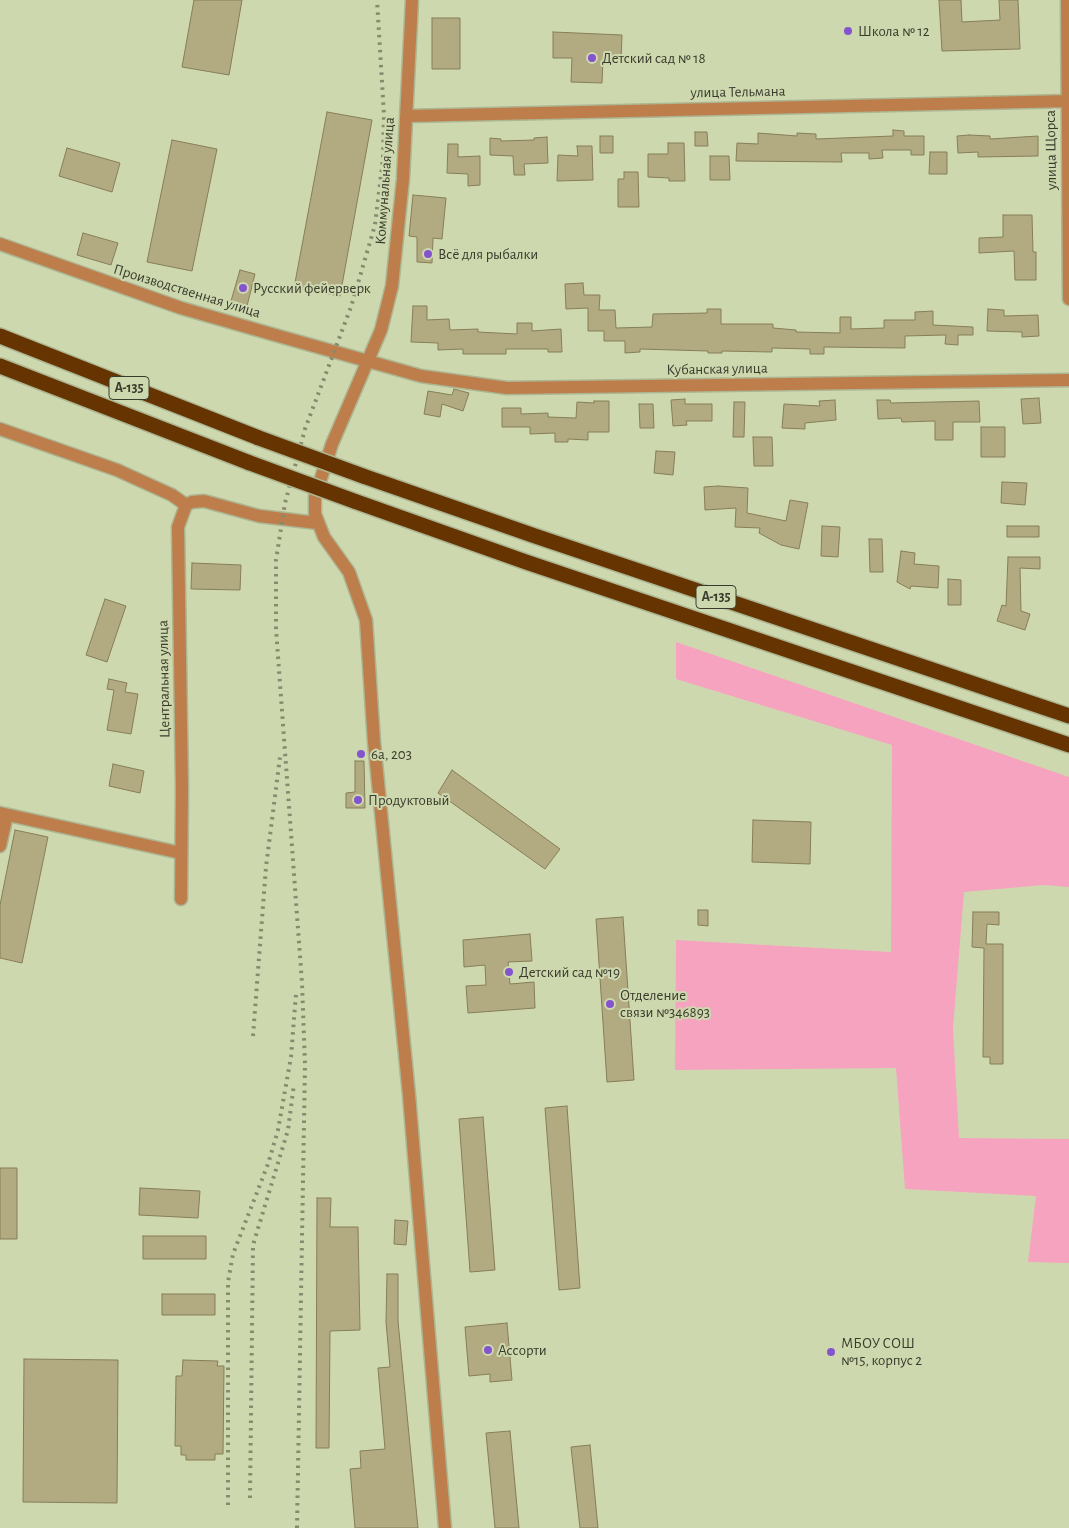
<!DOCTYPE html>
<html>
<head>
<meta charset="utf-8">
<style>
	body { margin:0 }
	canvas { display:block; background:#ced8af }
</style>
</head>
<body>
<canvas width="1069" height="1528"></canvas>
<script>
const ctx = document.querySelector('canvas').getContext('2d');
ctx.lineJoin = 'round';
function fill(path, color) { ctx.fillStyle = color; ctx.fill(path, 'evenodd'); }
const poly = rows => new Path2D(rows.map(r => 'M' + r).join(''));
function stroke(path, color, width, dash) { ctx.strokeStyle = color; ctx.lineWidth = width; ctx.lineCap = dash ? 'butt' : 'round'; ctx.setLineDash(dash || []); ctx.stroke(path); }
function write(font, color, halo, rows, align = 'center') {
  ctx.font = font + ' "Alegreya Sans",sans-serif'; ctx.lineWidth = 4; ctx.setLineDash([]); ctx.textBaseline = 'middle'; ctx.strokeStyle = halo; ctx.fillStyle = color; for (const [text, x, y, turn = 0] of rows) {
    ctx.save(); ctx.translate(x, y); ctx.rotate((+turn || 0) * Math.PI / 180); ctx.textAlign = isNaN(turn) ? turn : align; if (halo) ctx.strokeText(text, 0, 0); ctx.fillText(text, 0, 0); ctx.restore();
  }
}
const green = poly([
	[676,642,1069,777,1069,887,1044,885,964,892,953,1028,959,1138,1069,1139,1069,1263,1028,1262,1036,1196,905,1189,896,1068,675,1070,676,940,891,952,892,745,676,679]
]);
const building = poly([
	[194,0,242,0,229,75,182,67,194,0],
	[939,0,961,0,962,22,1000,20,999,0,1018,0,1020,49,942,51,939,0],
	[432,18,460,18,460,69,432,69,432,18],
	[553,32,622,35,621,61,603,60,602,83,571,82,572,58,553,58,553,32],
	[327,112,372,120,340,296,294,288,327,112],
	[893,130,904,131,904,136,924,136,924,155,911,155,911,150,882,150,883,158,869,159,869,153,841,153,842,162,736,161,737,143,758,144,758,133,797,136,797,133,816,134,816,139,893,136,893,130],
	[695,132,707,132,708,146,695,146,695,132],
	[969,135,990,136,990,139,1038,136,1038,156,978,157,978,152,958,153,957,136,969,135],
	[600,136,613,136,613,153,600,153,600,136],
	[547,137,548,163,524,164,525,175,514,175,513,156,490,155,490,138,501,139,501,141,534,140,534,138,547,137],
	[172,140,217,149,192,271,147,262,172,140],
	[668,143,684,143,685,181,669,181,669,178,648,177,648,154,668,154,668,143],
	[448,144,458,144,458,157,480,156,480,185,468,186,468,174,447,173,448,144],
	[577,146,592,146,593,180,557,181,558,155,578,156,577,146],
	[67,148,120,163,112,192,59,176,67,148],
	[930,152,947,152,947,174,929,174,930,152],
	[710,156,729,156,730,180,710,180,710,156],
	[624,172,638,172,639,207,618,207,618,179,624,179,624,172],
	[413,195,446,198,442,239,433,238,432,263,417,262,417,237,409,236,413,195],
	[1003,215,1032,215,1033,252,1036,252,1036,280,1015,280,1014,251,979,253,979,238,1003,237,1003,215],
	[83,233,118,243,111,265,77,255,83,233],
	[240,270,255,274,247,306,231,301,240,270],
	[583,283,584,295,600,295,599,310,615,310,616,328,652,327,653,314,707,313,707,309,721,309,721,324,773,324,773,328,796,330,796,332,840,333,840,317,851,317,851,329,884,328,884,320,915,320,915,312,933,311,933,325,973,327,973,335,958,335,958,345,945,344,946,335,905,336,905,348,824,347,824,354,810,354,810,349,772,348,772,352,722,351,722,353,708,353,708,351,640,349,640,352,625,353,625,341,604,341,604,331,588,331,588,308,566,309,565,284,583,283],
	[413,306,427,306,427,320,449,319,450,330,478,329,478,332,517,334,517,323,532,323,532,331,561,329,562,352,548,352,548,349,506,349,506,354,463,354,463,349,438,350,438,343,411,342,413,306],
	[988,309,1004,310,1004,316,1038,315,1039,336,1022,337,1022,332,987,331,988,309],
	[454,389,469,393,463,411,442,404,440,417,424,414,428,391,452,395,454,389],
	[1039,398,1041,423,1023,424,1021,399,1039,398],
	[685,399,685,404,712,404,712,421,686,421,687,425,673,426,671,400,685,399],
	[835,400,836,420,805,423,805,429,782,428,784,404,820,406,819,401,835,400],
	[877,400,890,400,891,403,979,401,980,422,953,422,953,440,935,440,935,421,902,422,901,418,878,419,877,400],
	[594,401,609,401,609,432,588,432,588,440,568,439,568,442,555,442,555,433,530,434,530,427,502,427,502,408,521,408,521,414,548,413,548,417,576,418,577,402,594,403,594,401],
	[734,402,745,402,744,437,733,437,734,402],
	[639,404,653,404,654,428,640,428,639,404],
	[981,427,1005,427,1005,457,981,457,981,427],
	[753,437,772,437,773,466,754,466,753,437],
	[656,451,675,452,673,475,654,473,656,451],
	[1002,482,1027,483,1025,505,1001,503,1002,482],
	[718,486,748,488,747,513,786,521,790,500,808,503,799,549,781,545,759,533,760,528,735,527,736,508,705,510,704,487,718,486],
	[822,526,840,527,838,557,821,556,822,526],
	[1007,526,1039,526,1039,537,1007,537,1007,526],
	[869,539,882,539,883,572,870,572,869,539],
	[901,551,915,553,914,564,939,566,938,588,911,586,910,589,897,582,901,551],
	[1008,557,1040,557,1040,569,1020,568,1021,611,1030,614,1025,630,997,621,1002,605,1006,606,1008,557],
	[192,563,241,565,240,590,191,589,192,563],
	[948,579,961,580,961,605,948,605,948,579],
	[105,599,126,606,107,662,86,655,105,599],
	[109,679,127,683,125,692,138,694,131,734,107,730,114,690,107,689,109,679],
	[355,761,364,761,365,808,346,808,346,793,355,792,355,761],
	[113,764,144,771,140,793,109,786,113,764],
	[452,770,560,849,545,869,438,793,452,770],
	[753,820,811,822,810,864,752,862,753,820],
	[15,830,48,837,22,963,0,958,0,905,15,830],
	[698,910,708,910,708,926,698,925,698,910],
	[973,912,999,912,999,925,987,924,986,944,1003,944,1003,1064,990,1064,990,1057,983,1057,984,948,972,947,973,912],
	[623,917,634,1080,607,1082,596,919,623,917],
	[530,934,532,961,508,962,510,984,534,982,535,1008,468,1013,466,986,486,985,485,965,464,967,463,940,530,934],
	[567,1106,580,1288,559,1290,545,1108,567,1106],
	[483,1117,495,1270,470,1272,459,1119,483,1117],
	[0,1168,17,1168,17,1239,0,1239,0,1168],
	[140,1188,200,1191,198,1218,139,1215,140,1188],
	[317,1198,331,1198,330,1227,358,1227,360,1330,330,1331,329,1448,316,1448,317,1198],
	[395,1220,408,1221,406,1245,394,1244,395,1220],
	[143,1236,206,1236,206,1259,143,1259,143,1236],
	[387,1274,398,1274,398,1321,418,1528,355,1528,350,1469,361,1468,360,1451,385,1449,378,1368,390,1367,386,1322,387,1274],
	[162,1294,215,1294,215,1315,162,1315,162,1294],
	[507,1323,512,1380,490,1382,490,1374,469,1376,465,1327,507,1323],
	[24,1359,118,1360,117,1503,23,1502,24,1359],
	[183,1360,218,1361,217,1366,224,1366,223,1454,215,1454,215,1460,186,1460,186,1455,181,1455,181,1446,175,1446,176,1376,182,1376,183,1360],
	[510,1431,519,1528,495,1528,486,1433,510,1431],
	[590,1445,598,1528,580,1528,571,1447,590,1445]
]);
const minor = poly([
	[412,0,403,179,392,286,381,330,332,444,315,497,315,514,324,537,349,572,366,620,374,742,409,1095,445,1528],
	[1067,0,1069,299],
	[407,116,1069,101],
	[0,244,181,308,275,335,421,376,507,388,1069,380],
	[0,429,117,470,172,495,186,505,192,502,204,501,259,516,317,523],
	[0,813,181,853],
	[0,846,7,815],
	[181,899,182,788,178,527,186,505]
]);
const highway = poly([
	[0,336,259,438],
	[0,366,250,463],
	[363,476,535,536,1069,716],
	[354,501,526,562,1069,745]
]);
const rail = poly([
	[253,1036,266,867,280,757],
	[250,1498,253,1245,288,1130,294,1084],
	[228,1505,228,1282,233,1254,268,1164,278,1130,291,1057,296,994],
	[297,1528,305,1065,302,983,276,629,276,560,285,503,305,429,351,307,375,225,383,159,384,115,377,0]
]);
const highwayBridge = poly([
	[259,438,363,476],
	[250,463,354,501]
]);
const markers = [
	[848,31,5,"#8354cd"],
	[592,58,5,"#8354cd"],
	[428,254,5,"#8354cd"],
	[243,288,5,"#8354cd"],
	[361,754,5,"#8354cd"],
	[358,800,5,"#8354cd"],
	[509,972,5,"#8354cd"],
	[610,1004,5,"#8354cd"],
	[488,1350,5,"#8354cd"],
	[831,1352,5,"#8354cd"]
];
const shields = [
	[129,388,40],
	[716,597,40]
];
const shieldNames = [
	["А-135",129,388],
	["А-135",716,597]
];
const poiNames = [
	["Школа № 12",858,31],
	["Детский сад № 18",602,58],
	["Всё для рыбалки",438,254],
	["Русский фейерверк",253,288],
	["6a, 203",371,754],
	["Продуктовый",368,800],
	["Детский сад №19",519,972],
	["Отделение",620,995],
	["связи №346893",620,1012],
	["МБОУ СОШ",841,1343],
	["№15, корпус 2",841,1360],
	["Ассорти",498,1350]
];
const streetNames = [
	["улица Тельмана",738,92,-1],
	["улица Щорса",1051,150,-91],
	["Коммунальная улица",385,181,-86],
	["Производственная улица",187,291,17],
	["Кубанская улица",717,369,-1],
	["Центральная улица",164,679,-91]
];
fill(green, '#f6a3bf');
fill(building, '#b2aa81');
stroke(building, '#867e57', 1);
stroke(minor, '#adb692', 15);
stroke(highway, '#adb692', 18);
stroke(minor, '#bd7e4b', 12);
stroke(highway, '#663400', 15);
stroke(rail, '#848b6e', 4, [2.5, 5]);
stroke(highwayBridge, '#adb692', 18, []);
stroke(highwayBridge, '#663400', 15);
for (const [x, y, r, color] of markers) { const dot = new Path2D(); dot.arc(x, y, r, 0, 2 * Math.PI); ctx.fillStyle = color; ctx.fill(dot); stroke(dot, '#ced8af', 2); }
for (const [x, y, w] of shields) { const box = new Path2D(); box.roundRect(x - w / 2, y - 11.5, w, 23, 4); ctx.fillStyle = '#ced8af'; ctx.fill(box); stroke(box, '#393c2c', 1); }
write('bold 14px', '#393c2c', null, shieldNames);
write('15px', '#393c2c', '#ced8af', poiNames, 'left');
write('15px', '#393c2c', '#ced8af', streetNames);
</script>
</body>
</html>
